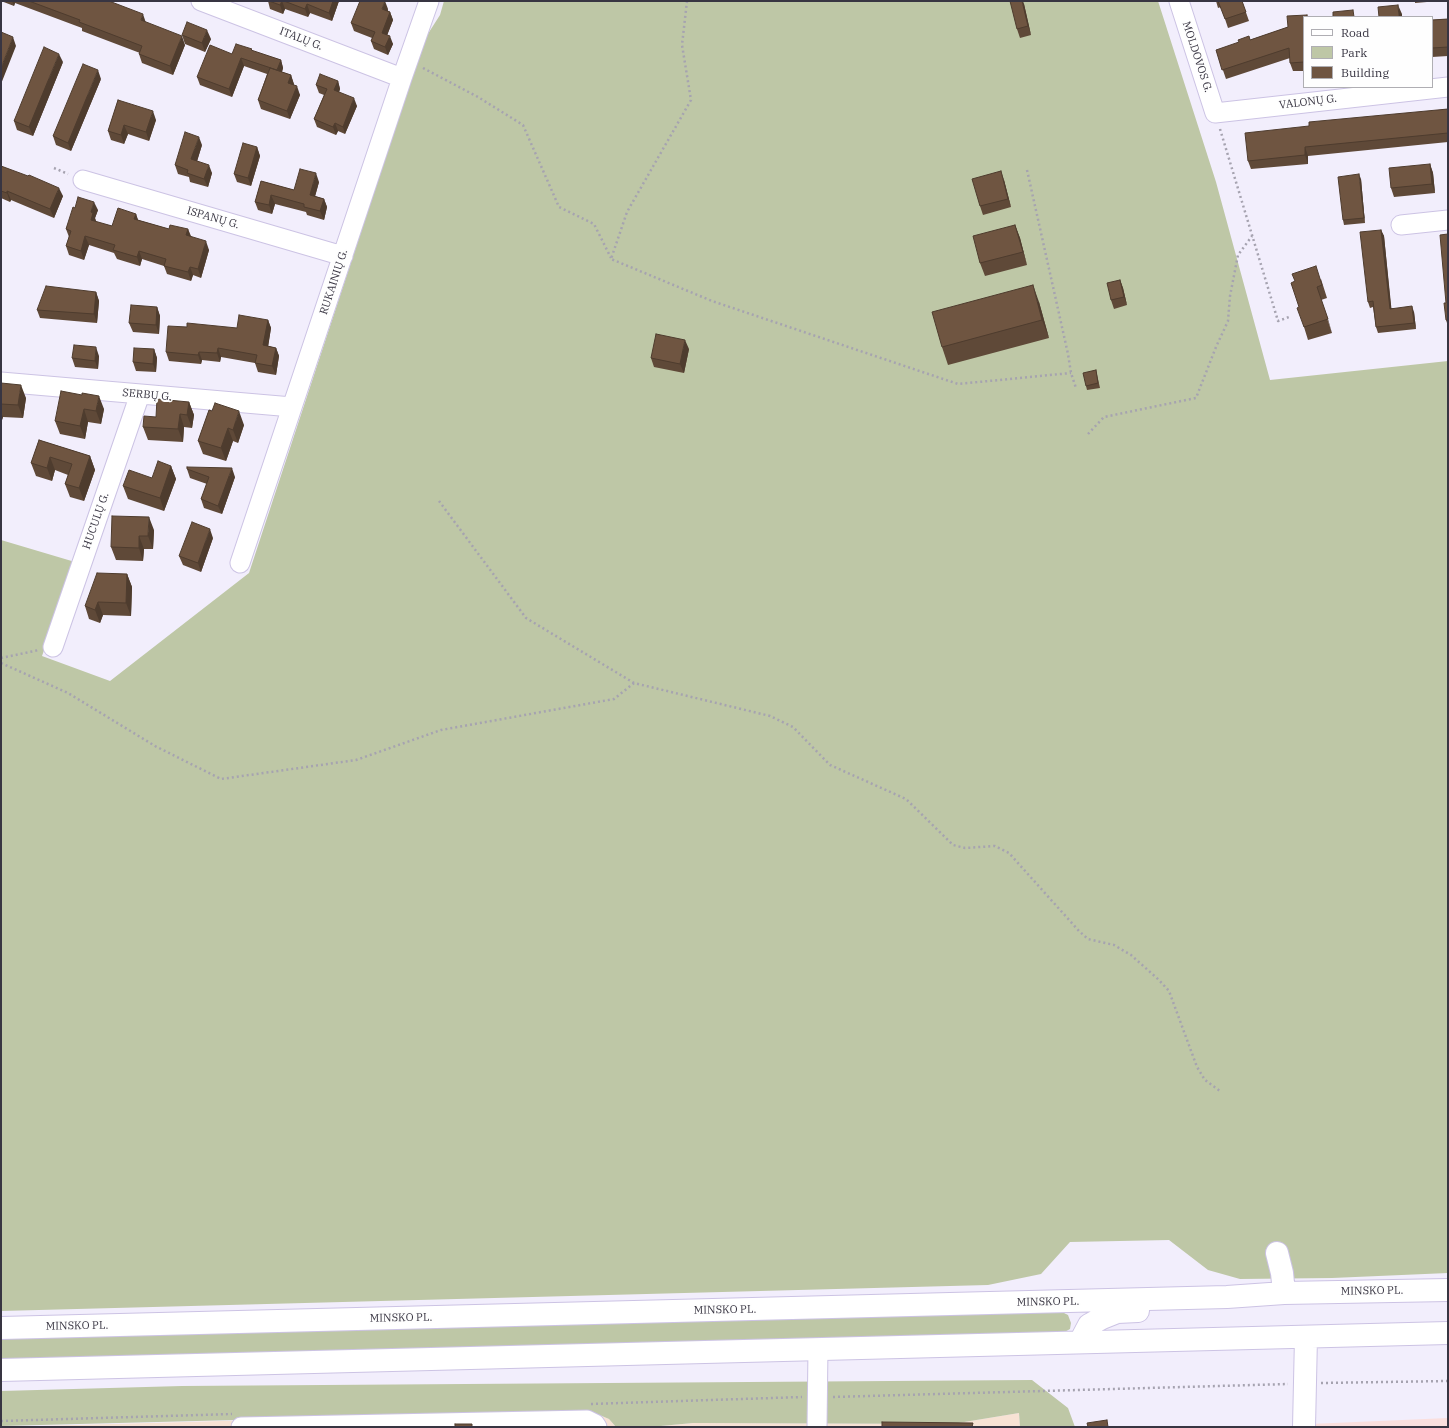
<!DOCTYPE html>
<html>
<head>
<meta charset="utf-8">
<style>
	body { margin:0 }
	#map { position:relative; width:1449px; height:1428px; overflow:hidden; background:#f2eefc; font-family:"IBM Plex Serif",serif }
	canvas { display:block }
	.frame { position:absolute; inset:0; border:2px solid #383542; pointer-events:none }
	.legend { position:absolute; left:1303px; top:16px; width:130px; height:72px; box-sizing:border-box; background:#fefefe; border:1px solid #afaeb3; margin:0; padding:5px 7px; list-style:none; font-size:12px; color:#383542 }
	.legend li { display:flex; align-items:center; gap:8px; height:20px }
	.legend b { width:20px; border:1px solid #afaeb3 }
</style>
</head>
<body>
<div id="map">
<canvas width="1449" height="1428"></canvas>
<div class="frame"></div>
<ul class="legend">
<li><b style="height:5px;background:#fff"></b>Road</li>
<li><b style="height:11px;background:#bec7a6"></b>Park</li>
<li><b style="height:11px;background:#6f5541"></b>Building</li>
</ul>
</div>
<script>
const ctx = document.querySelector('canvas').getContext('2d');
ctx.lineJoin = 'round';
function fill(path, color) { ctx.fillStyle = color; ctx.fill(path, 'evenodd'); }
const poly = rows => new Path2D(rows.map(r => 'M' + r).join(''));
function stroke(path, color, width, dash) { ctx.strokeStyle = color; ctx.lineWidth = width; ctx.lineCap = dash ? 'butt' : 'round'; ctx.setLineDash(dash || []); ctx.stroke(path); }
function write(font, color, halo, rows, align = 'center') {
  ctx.font = font + ' "IBM Plex Serif",serif'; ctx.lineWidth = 4; ctx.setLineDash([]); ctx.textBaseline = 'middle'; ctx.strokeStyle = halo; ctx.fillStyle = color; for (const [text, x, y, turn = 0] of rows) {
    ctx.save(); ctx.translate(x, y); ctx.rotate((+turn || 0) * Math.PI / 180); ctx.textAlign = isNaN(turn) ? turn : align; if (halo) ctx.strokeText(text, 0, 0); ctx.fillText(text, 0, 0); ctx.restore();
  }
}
const commercial = poly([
	[1448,1418,1448,1427,1309,1427,1310,1424]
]);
const industrial = poly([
	[590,1411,609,1419,616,1427,1,1427],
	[1019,1413,1020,1427,650,1427,693,1423,952,1424]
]);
const green = poly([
	[444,1,1158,1,1216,182,1270,380,1448,361,1448,1273,1332,1278,1240,1279,1208,1270,1169,1240,1070,1242,1041,1274,988,1285,1,1311,1,540,75,562,42,656,110,681,249,573,424,40,440,15],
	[1062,1312,1068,1315,1071,1323,1070,1329,1061,1334,1,1360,1,1337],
	[1032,1380,1068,1408,1075,1427,1020,1427,1019,1413,952,1424,693,1423,650,1427,616,1427,609,1419,590,1411,1,1426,1,1391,182,1386]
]);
const path = poly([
	[687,1,682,45,691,100,627,212,611,259,712,301,958,384,1071,373],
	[423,68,478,97,523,125,559,207,594,224,611,258],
	[1220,129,1278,321,1289,317],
	[54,168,68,174],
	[1027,170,1068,354,1071,373,1076,388],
	[1088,434,1104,417,1196,398,1216,347,1228,321,1230,296,1238,255,1252,236],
	[439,501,526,618,634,683,770,716,793,727,830,765,906,799,953,845,965,848,995,846,1009,853,1079,931,1088,939,1114,945,1131,955,1159,980,1169,991,1197,1067,1205,1080,1220,1091],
	[1,658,39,650],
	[1,663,68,693,155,746,221,779,356,760,441,730,614,699,634,683],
	[1321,1383,1448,1381],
	[833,1397,1288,1384],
	[591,1404,802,1397],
	[1,1421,232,1414]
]);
const minor = poly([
	[201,1,402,78],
	[1179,1,1215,113,1448,87],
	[83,180,343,256],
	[1401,225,1448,220],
	[1,382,292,407],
	[240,563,402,78,429,1],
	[53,647,140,394],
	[241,1427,587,1420,595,1424,597,1427],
	[817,1427,818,1349]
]);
const highway = poly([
	[1277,1253,1282,1273,1284,1293],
	[1,1328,1227,1297,1284,1293,1448,1290],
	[1080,1342,1089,1325,1102,1318,1117,1312,1138,1311],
	[1,1370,1448,1333],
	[1304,1427,1306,1337]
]);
const wall = poly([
	[1,1,109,1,185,45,173,75,142,63,139,54,140,53,82,31,82,28,15,3,14,6],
	[268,1,339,1,332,21,310,13,308,17,285,9,283,14,270,9],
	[1216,1,1242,1,1249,21,1228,28,1221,7,1218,8],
	[1268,1,1283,1,1268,2],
	[1415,1,1439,1,1415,3],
	[1024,4,1031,35,1020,38,1017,29],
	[388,9,388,11,390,12,393,20,387,35,393,44,388,55,374,49,371,41,372,38,354,31,351,23],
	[1307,15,1308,17,1304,17,1304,71,1293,71,1290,63,1290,58,1226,79,1216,50,1250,40,1288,27],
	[1448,19,1448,56,1432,57,1432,20],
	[182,35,211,39,205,52,185,44],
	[252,51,281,60,283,68,282,72,291,75,294,85,300,95,290,119,261,109,258,100,267,74,244,66,232,97,200,85,197,77,232,54],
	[63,62,33,136,17,130,14,121],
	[101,79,71,151,56,145,53,136],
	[338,81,340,89,339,92,357,106,345,134,338,131,336,135,317,127,314,119,324,95,319,93,316,85],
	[118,100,156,120,149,141,128,134,124,144,111,140,108,131],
	[1448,109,1448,142,1308,156,1308,164,1251,169,1248,161,1309,126],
	[202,145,197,161,212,173,208,187,190,182,189,177,178,174,175,165],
	[257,147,260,156,251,186,237,182,234,174],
	[1430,164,1433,173,1435,193,1394,197,1391,188],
	[1,166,63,196,54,218,11,200,10,202,1,198],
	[1361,179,1365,223,1344,225,1343,220],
	[1004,180,1011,207,983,215,980,206],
	[261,181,294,190,319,182,315,196,324,199,327,207,324,220,307,215,306,212,275,204,272,214,258,210,255,202],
	[75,208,98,210,95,218,96,222,112,226,136,214,138,220,169,229,188,229,191,236,209,250,201,278,193,275,191,281,167,274,164,266,142,259,140,266,117,259,114,253,89,245,84,260,69,255,66,246,69,237,66,229],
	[1015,225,1020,238,1027,265,985,276,980,263],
	[1381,230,1384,236,1391,308,1414,312,1416,329,1378,333,1376,327,1373,307,1370,308,1368,302],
	[1448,234,1448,326,1446,320],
	[1321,279,1327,298,1321,300,1332,333,1308,340,1304,327,1299,307],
	[1120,280,1123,288,1127,305,1114,309,1111,300],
	[96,292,99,301,97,323,40,318,37,310],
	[1039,302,1049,338,948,365,942,347],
	[157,307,160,316,159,334,133,332,129,323],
	[268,320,271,328,268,346,276,348,279,356,276,375,258,372,255,363,221,357,220,362,202,360,201,364,169,361,166,352,187,327,237,328],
	[154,349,157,358,156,372,136,371,133,362],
	[689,349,684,373,654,367,651,358],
	[99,356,98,369,75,367,72,358],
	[1096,370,1100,388,1087,390,1086,386],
	[1,383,26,398,23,418,3,417,1,423],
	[82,395,104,409,101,424,88,422,85,439,60,434,55,421],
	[189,402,194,415,192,428,184,427,183,442,148,440,143,427],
	[209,410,244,425,238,443,233,441,226,461,203,454,198,441],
	[39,440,90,456,95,470,84,501,70,497,65,484,68,475,55,470,52,481,36,476,31,463],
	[171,466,176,479,164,511,128,499,123,486,152,478],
	[187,469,235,477,222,514,204,508,201,499,207,484,190,478],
	[154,530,153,549,144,549,143,561,116,560,111,547],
	[213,538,201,572,183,565,179,556],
	[127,574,132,587,131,616,103,615,100,623,89,619,85,606]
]);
const shadedWall = poly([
	[12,1,14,1,15,3,14,6],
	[282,1,285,9,283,14,280,5],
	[333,1,339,1,332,21,329,13],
	[385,1,388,9,385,17,382,9],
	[1022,1,1023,1,1024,4,1031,35,1028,26],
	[307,4,310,13,308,17,305,9],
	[1398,5,1402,14,1402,17,1399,17],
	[390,12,393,20,385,41,382,33],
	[143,14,146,23,141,20],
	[207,30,211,39,205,52,202,43],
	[182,36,185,45,173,75,170,66],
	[390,36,393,44,388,55,385,47],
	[13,37,16,46,1,84,1,68],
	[59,54,63,62,33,136,29,127],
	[241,58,244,66,232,97,229,89],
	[281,60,283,68,280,78,277,71],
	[98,70,101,79,71,151,68,143],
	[291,75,294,84,291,91,288,83],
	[338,81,340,89,337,98,334,90],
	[297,86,300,95,290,119,287,111],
	[354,98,357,106,345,134,343,127],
	[153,111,156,120,149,141,146,132],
	[335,123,338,131,336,135,333,127],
	[124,125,128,134,124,144,121,135],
	[199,137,202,145,195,168,191,159],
	[257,147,260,156,251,186,248,178],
	[1305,147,1308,156,1308,164,1305,155],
	[1430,164,1433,173,1435,193,1432,184],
	[209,165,212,173,208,187,204,179],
	[1001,171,1004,180,1011,207,1008,199],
	[316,173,319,182,313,204,310,195],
	[1359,174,1361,179,1365,223,1364,218],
	[59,188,63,196,54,218,50,209],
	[7,191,11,200,10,202,7,193],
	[271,195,275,204,272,214,269,205],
	[324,199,327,207,324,220,320,211],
	[94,202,98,210,95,218,96,221,94,229,91,220,91,212],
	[136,214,139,223,134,219],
	[1015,225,1020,238,1027,265,1023,252],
	[188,229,191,238,186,235],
	[1381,230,1384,236,1392,314,1390,309],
	[85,236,89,245,84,260,81,251],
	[206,241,209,250,201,278,198,269],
	[139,251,142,259,140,266,137,257],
	[190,267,193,275,191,281,188,272],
	[1120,280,1123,288,1127,305,1124,297],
	[1033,285,1039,302,1049,338,1042,320],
	[1317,287,1321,300,1332,333,1328,319],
	[96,292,99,301,97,323,94,314],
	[1412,306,1414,312,1416,329,1414,323],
	[157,307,160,316,159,334,156,325],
	[268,320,271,328,267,354,263,345],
	[685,340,689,349,684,373,680,364],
	[96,347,99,356,98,369,95,361],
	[218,348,221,357,220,362,217,353],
	[276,348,279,356,276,375,272,366],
	[154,349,157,358,156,372,153,364],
	[199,352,202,360,201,364,198,355],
	[21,385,26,398,23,418,18,405],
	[99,396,104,409,101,424,96,411],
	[189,402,194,415,192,428,187,415],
	[84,409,88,422,85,439,80,426],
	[239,411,244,425,238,443,233,430],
	[1,412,3,417,1,423],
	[180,414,184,427,183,442,178,429],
	[228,428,233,441,226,461,221,448],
	[90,456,95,470,84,501,79,488],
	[50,457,55,470,52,481,47,468],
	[171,466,176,479,164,511,160,498],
	[232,468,235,477,222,514,218,506],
	[149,517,154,530,153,549,148,536],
	[210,529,213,538,201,572,198,563],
	[139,536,144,549,143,561,139,548],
	[127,574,132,587,131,616,126,603],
	[98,602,103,615,100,623,95,610]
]);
const building = poly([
	[29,1,109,1,143,14,141,20,182,36,170,66,139,54,142,46,79,22,80,20,29,1],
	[269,1,282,1,280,5,269,1],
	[284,1,333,1,329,13,307,4,305,9,284,1],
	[360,1,385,1,382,9,390,12,382,33,390,36,385,47,371,41,375,32,351,23,360,1],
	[1010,1,1022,1,1028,26,1017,29,1010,1],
	[1218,1,1242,1,1246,12,1225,19,1218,1],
	[1398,5,1399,17,1379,17,1378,7,1398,5],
	[1353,10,1354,17,1333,17,1333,12,1353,10],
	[1307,15,1307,17,1304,17,1304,62,1290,63,1289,48,1222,70,1216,50,1239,42,1238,40,1249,36,1250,40,1288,27,1287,16,1307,15],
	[1448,19,1448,47,1432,48,1432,20,1448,19],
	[187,22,207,30,202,43,182,35,187,22],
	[1,32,13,37,1,68,1,32],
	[236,44,252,49,251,50,281,60,277,70,241,58,229,89,197,77,210,45,232,54,236,44],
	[44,47,59,54,29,127,14,121,44,47],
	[83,64,98,70,68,143,53,136,83,64],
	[270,68,291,75,288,83,297,86,287,111,258,100,270,68],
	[320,74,338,81,334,90,354,98,343,127,335,123,333,127,314,119,327,89,316,85,320,74],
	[118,100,153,111,146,132,124,125,121,135,108,131,118,100],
	[1448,109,1448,133,1305,147,1305,155,1248,161,1245,133,1309,126,1309,122,1448,109],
	[185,132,199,137,191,159,209,165,204,179,187,173,188,170,175,165,185,132],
	[243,143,257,147,248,178,234,174,243,143],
	[1430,164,1432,184,1391,188,1389,168,1430,164],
	[1,166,28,176,29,175,59,188,50,209,7,191,7,193,1,191,1,166],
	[300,169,316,173,310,195,324,199,320,211,304,207,304,204,271,195,269,205,255,202,261,181,294,190,300,169],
	[1001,171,1008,199,980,206,972,179,1001,171],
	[1359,174,1364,218,1343,220,1338,177,1359,174],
	[78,197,94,202,91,212,93,213,91,220,112,226,118,208,136,214,134,219,169,229,170,225,188,229,186,235,206,241,198,269,190,267,188,272,164,266,166,259,139,251,137,257,113,250,115,245,85,236,81,251,66,246,71,231,66,229,73,207,75,208,78,197],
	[1015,225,1023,252,980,263,973,236,1015,225],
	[1381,230,1390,309,1412,306,1414,323,1376,327,1373,301,1368,302,1360,232,1381,230],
	[1448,234,1448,320,1446,320,1444,303,1446,303,1440,235,1448,234],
	[1316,266,1322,285,1317,287,1328,319,1304,327,1297,308,1299,307,1291,283,1295,281,1292,274,1316,266],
	[1120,280,1124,297,1111,300,1107,283,1120,280],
	[1033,285,1042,320,942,347,932,312,1033,285],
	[46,286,96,292,94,314,37,310,46,286],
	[131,305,157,307,156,325,129,323,131,305],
	[239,315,268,320,263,345,276,348,272,366,255,363,257,355,218,348,217,353,199,352,198,355,166,352,168,326,187,327,187,323,237,328,239,315],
	[656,334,685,340,680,364,651,358,656,334],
	[74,345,96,347,95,361,72,358,74,345],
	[134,348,154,349,153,364,133,362,134,348],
	[1096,370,1098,383,1086,386,1083,373,1096,370],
	[1,383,21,385,18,405,1,404,1,383],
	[61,391,82,395,82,393,99,396,96,411,84,409,80,426,55,421,61,391],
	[157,399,189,402,187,415,180,414,178,429,143,427,144,416,156,417,157,399],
	[215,403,239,411,233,430,228,428,221,448,198,441,209,410,212,411,215,403],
	[39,440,90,456,79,488,65,484,72,464,50,457,47,468,31,463,39,440],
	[158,461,171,466,160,498,123,486,129,470,152,478,158,461],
	[187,467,232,468,218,506,201,499,209,477,187,469,187,467],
	[112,516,149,517,148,536,139,536,139,548,111,547,112,516],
	[192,522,210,529,198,563,179,556,192,522],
	[97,573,127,574,126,603,98,602,95,610,85,606,97,573],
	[1107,1420,1108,1427,1088,1427,1087,1423,1107,1420],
	[882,1422,973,1423,972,1427,882,1427,882,1422],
	[455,1424,472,1424,472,1427,455,1427,455,1424]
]);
const streetNames = [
	["ITALŲ G.",301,39,21],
	["MOLDOVOS G.",1197,57,72],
	["VALONŲ G.",1308,102,-7],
	["ISPANŲ G.",213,218,16],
	["RUKAINIŲ G.",334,282,-72],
	["SERBŲ G.",147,395,5],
	["HUCULŲ G.",96,521,-71],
	["MINSKO PL.",1372,1291,-1],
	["MINSKO PL.",1048,1302,-1],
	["MINSKO PL.",725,1310,-1],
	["MINSKO PL.",401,1318,-1],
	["MINSKO PL.",77,1326,-1]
];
fill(commercial, '#fadfde');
fill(industrial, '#f7e2d4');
fill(green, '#bec7a6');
stroke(minor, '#ccc3e4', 21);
stroke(highway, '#ccc3e4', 24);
stroke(path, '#a6a3b0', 2.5, [2, 3]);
stroke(minor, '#fff', 19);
stroke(highway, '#fff', 22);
fill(wall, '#5f4938');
fill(shadedWall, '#4e3c2e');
fill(building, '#6f5541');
stroke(building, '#4e3c2e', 1);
write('11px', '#383542', '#fefefe', streetNames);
</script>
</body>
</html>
